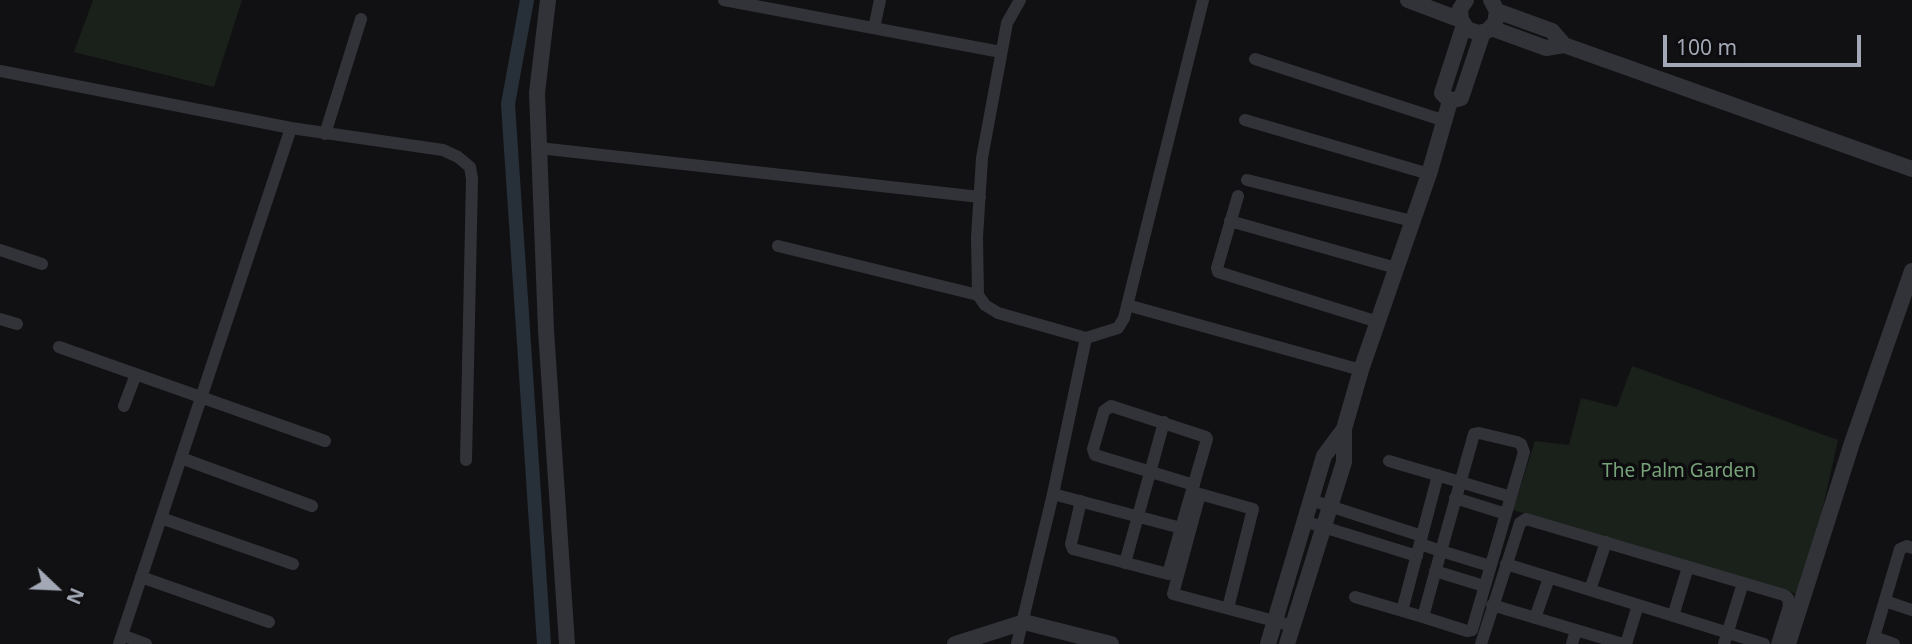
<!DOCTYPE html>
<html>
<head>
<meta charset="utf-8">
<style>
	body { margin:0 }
	#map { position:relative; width:1912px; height:644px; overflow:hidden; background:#111113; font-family:"Noto Sans",sans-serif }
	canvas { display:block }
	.north { position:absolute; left:21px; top:553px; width:70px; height:70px; -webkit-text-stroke:5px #0d0c0e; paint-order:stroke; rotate:113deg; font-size:19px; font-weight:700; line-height:28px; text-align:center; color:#a2a8b5 }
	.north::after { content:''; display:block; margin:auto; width:24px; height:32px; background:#a2a8b5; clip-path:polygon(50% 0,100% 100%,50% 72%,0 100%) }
	.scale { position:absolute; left:1663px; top:35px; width:198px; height:32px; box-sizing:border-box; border:4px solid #a2a8b5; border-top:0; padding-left:9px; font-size:21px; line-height:24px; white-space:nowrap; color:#a2a8b5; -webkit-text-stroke:5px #0d0c0e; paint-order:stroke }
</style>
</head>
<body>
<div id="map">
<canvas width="1912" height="644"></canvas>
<div class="north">N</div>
<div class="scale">100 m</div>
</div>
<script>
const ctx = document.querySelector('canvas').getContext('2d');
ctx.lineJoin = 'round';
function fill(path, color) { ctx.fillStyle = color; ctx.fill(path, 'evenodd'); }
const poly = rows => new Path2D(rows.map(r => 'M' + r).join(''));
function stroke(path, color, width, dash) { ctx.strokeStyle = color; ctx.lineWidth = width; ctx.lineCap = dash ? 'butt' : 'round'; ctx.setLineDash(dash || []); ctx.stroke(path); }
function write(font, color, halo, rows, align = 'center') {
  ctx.font = font + ' "Noto Sans",sans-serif'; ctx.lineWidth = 7; ctx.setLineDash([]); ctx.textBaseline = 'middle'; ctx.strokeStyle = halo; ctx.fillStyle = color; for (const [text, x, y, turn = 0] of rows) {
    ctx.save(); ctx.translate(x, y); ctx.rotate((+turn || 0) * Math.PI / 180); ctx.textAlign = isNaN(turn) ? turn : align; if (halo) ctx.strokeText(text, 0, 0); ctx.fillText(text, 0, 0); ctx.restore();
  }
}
const green = poly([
	[93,0,242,0,214,87,74,52],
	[1632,366,1838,440,1803,596,1513,510,1535,441,1569,445,1581,398,1617,407]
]);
const canal = poly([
	[527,0,508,104,544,644]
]);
const minor = poly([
	[724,0,1001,52],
	[874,28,880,0],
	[1255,59,1445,121],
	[0,71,291,128,443,150,458,157,470,167,472,179,466,460],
	[1245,120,1429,174],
	[325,134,361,19],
	[539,148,980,197],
	[1247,180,1412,221],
	[1238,196,1217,268,1218,272,1378,322],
	[1230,221,1396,268],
	[778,246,978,295],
	[0,250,42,264],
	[1127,305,1361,370],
	[0,319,17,324],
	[1086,338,1118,328,1124,318,1203,0],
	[59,347,325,441],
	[124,406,136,374],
	[181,458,312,506],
	[1389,461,1511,497],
	[1053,494,1181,528],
	[1455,498,1506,514],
	[1311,500,1422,536],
	[1081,501,1071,544,1073,549,1168,574,1181,528,1207,439,1206,437,1111,406,1104,411,1093,449,1095,455,1194,485],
	[161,518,293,564],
	[1304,521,1417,556],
	[1420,544,1441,551,1474,434,1479,433,1517,442,1521,444,1524,452,1472,630,1467,631,1423,617,1441,551,1490,566],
	[1125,563,1164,422],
	[1506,564,1764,644],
	[1435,571,1484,586],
	[141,577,269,622],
	[1590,590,1606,542],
	[1355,597,1423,617],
	[1885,601,1912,610],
	[1492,605,1623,644],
	[1228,608,1253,509,1200,494,1173,594,1293,626],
	[1402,611,1438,475],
	[1673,616,1688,567],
	[1535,618,1549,578],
	[122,635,146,644],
	[1874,637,1894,644],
	[119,644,291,128],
	[1017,644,1053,494,1086,338,998,313,985,305,978,295,977,237,982,158,1007,23,1020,0],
	[1481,644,1520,523,1526,519,1784,595,1788,598,1789,606,1777,644],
	[1572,644,1576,630],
	[1626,644,1638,605],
	[1724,644,1743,583],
	[1872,644,1900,549,1907,546,1912,548]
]);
const tertiary = poly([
	[548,0,537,93,546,330,567,644],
	[1408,0,1461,20],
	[1466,0,1460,9,1461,20,1467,29,1478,33,1487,31,1495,23,1497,11,1491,0],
	[1497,11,1552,31,1564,45],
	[1491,28,1546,48,1564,45,1912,169],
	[1450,101,1442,93,1464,25],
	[1450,101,1461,98,1483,32],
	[955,644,1024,622,1111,644],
	[1268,644,1324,456,1344,429],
	[1287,644,1344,462,1344,429,1361,370,1429,174,1450,101],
	[1788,644,1852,443,1912,271]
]);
const parkNames = [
	["The Palm Garden",1679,472]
];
fill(green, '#19211a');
stroke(canal, '#273038', 14);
stroke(minor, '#323339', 12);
stroke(tertiary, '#323339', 16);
write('19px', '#77a279', '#0d0c0e', parkNames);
</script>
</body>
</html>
